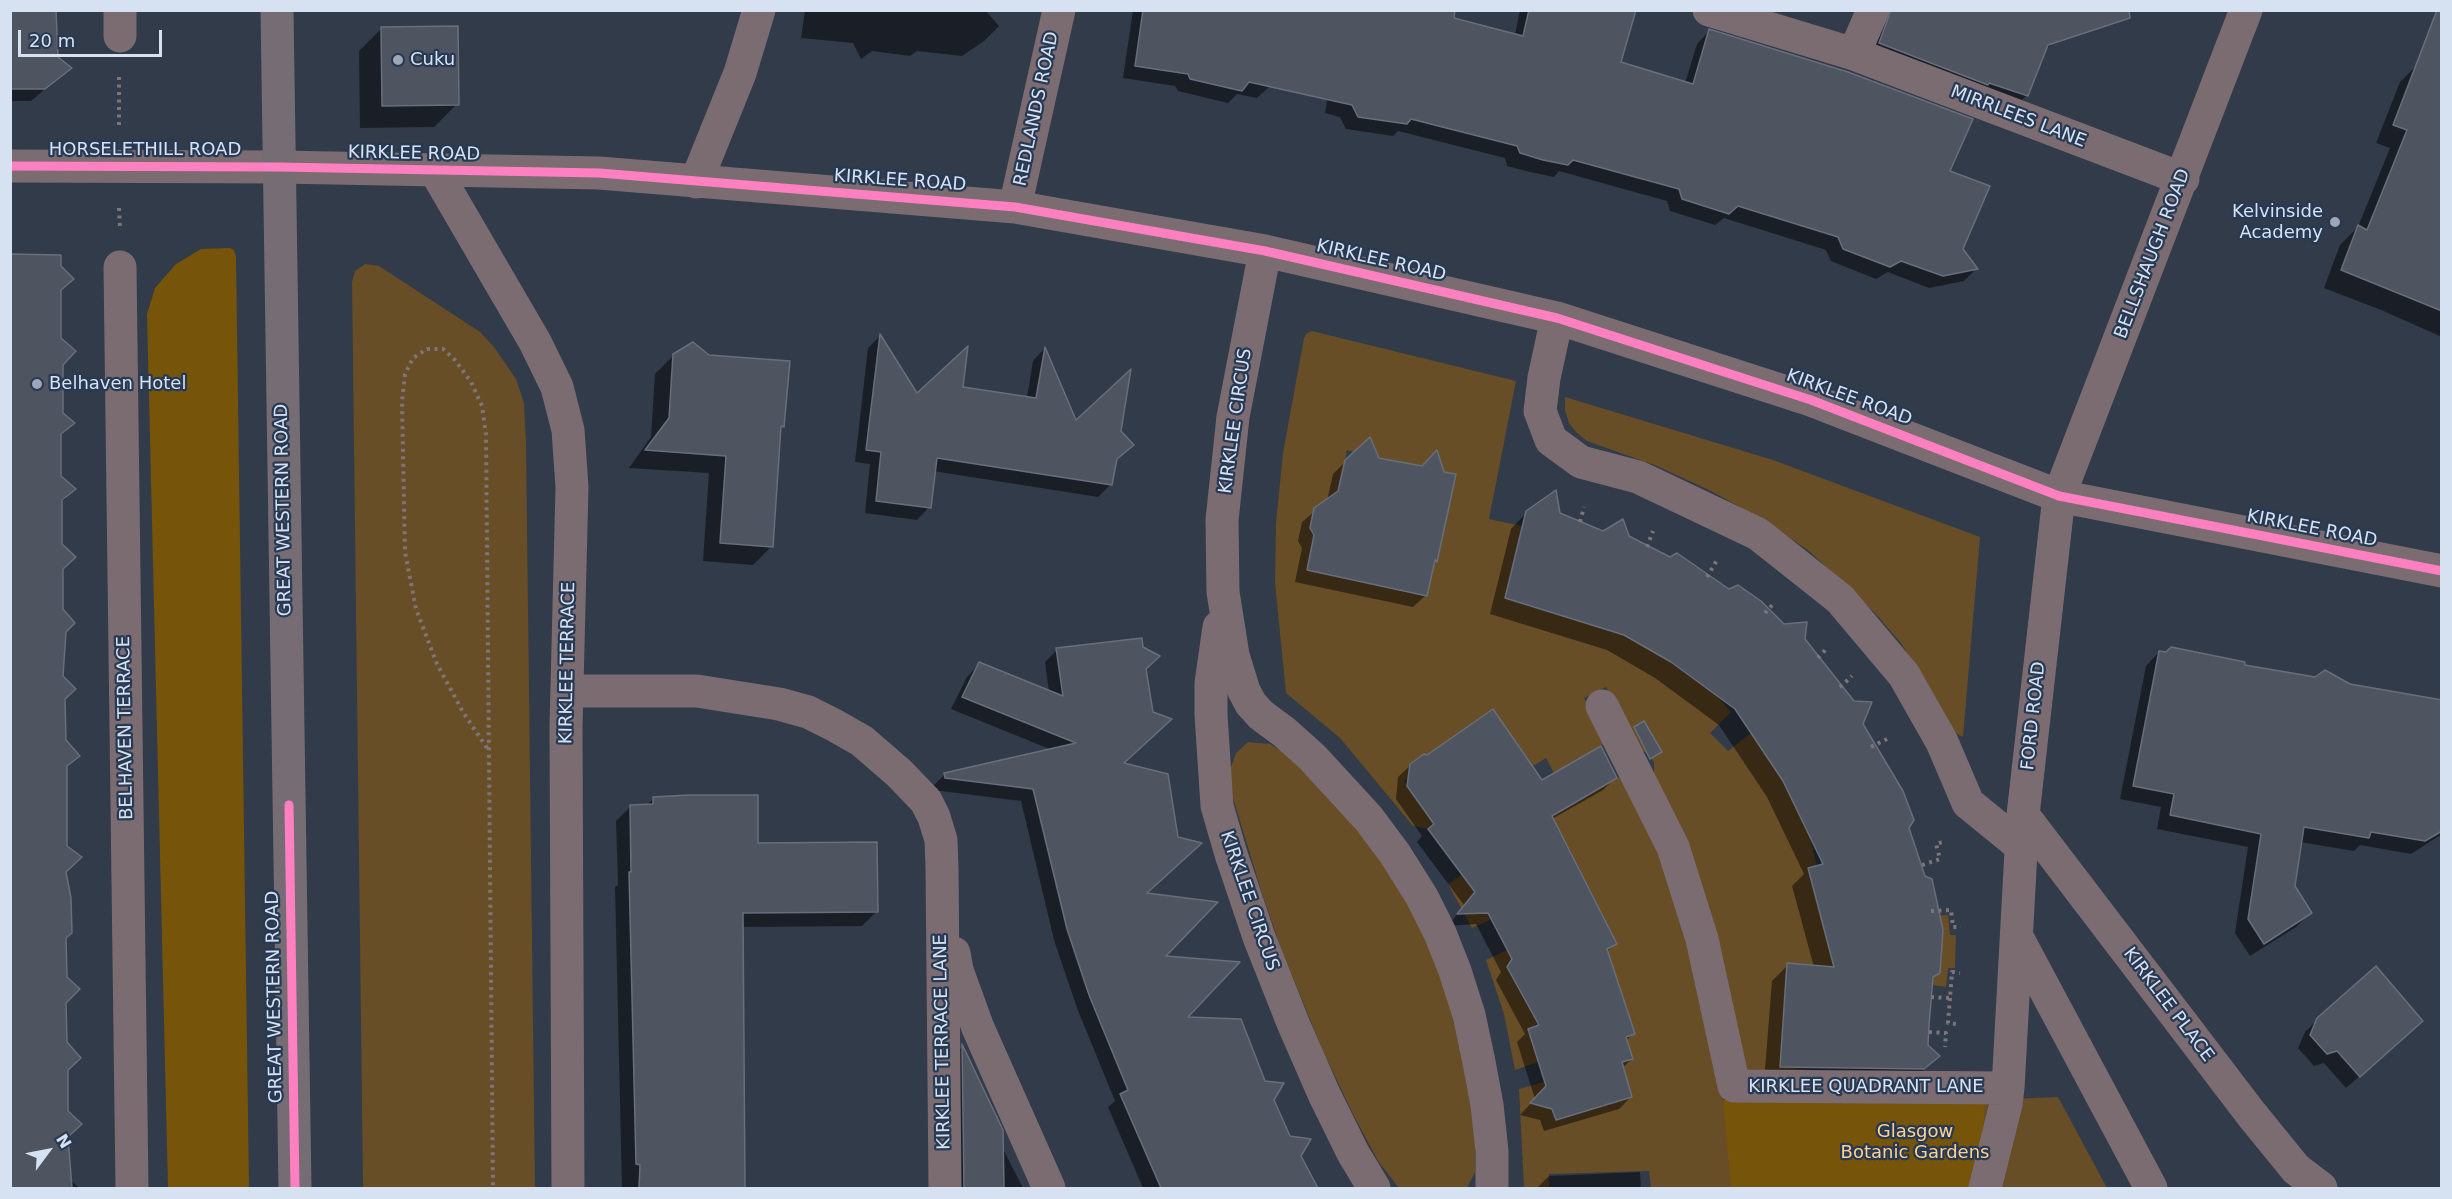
<!DOCTYPE html>
<html>
<head>
<meta charset="utf-8">
<style>
	body { margin:0 }
	#map { position:relative; width:2452px; height:1199px; overflow:hidden; background:#313b49; font-family:"DejaVu Sans",sans-serif }
	canvas { display:block }
	.frame { position:absolute; inset:0; border:12px solid #d6e1f2; pointer-events:none }
	.north { position:absolute; left:18px; top:1121px; width:60px; height:60px; -webkit-text-stroke:4px #273953; paint-order:stroke; rotate:58deg; font-size:16px; font-weight:700; line-height:24px; text-align:center; color:#d6e1f2 }
	.north::after { content:''; display:block; margin:auto; width:21px; height:27px; background:#d6e1f2; clip-path:polygon(50% 0,100% 100%,50% 72%,0 100%) }
	.scale { position:absolute; left:18px; top:30px; width:144px; height:27px; box-sizing:border-box; border:3px solid #d6e1f2; border-top:0; padding-left:8px; font-size:18px; line-height:21px; white-space:nowrap; color:#d6e1f2; -webkit-text-stroke:4px #273953; paint-order:stroke }
</style>
</head>
<body>
<div id="map">
<canvas width="2452" height="1199"></canvas>
<div class="frame"></div>
<div class="north">N</div>
<div class="scale">20 m</div>
</div>
<script>
const ctx = document.querySelector('canvas').getContext('2d');
ctx.lineJoin = 'round';
function fill(path, color) { ctx.fillStyle = color; ctx.fill(path, 'evenodd'); }
const poly = rows => new Path2D(rows.map(r => 'M' + r).join(''));
function stroke(path, color, width, dash) { ctx.strokeStyle = color; ctx.lineWidth = width; ctx.lineCap = dash ? 'butt' : 'round'; ctx.setLineDash(dash || []); ctx.stroke(path); }
function write(font, color, halo, rows, align = 'center') {
  ctx.font = font + ' "DejaVu Sans",sans-serif'; ctx.lineWidth = 4.5; ctx.setLineDash([]); ctx.textBaseline = 'middle'; ctx.strokeStyle = halo; ctx.fillStyle = color; for (const [text, x, y, turn = 0] of rows) {
    ctx.save(); ctx.translate(x, y); ctx.rotate((+turn || 0) * Math.PI / 180); ctx.textAlign = isNaN(turn) ? turn : align; if (halo) ctx.strokeText(text, 0, 0); ctx.fillText(text, 0, 0); ctx.restore();
  }
}
const green = poly([
	[365,264,379,266,480,332,494,347,516,379,524,403,526,442,535,1188,363,1188,352,282,355,271],
	[1312,331,1516,381,1489,519,1522,526,1505,598,1624,635,1671,662,1714,693,1731,712,1710,733,1728,751,1751,733,1783,781,1809,835,1817,866,1808,869,1819,911,1836,943,1834,972,1824,972,1818,966,1787,964,1780,1067,1850,1074,1749,1071,1746,1068,1654,773,1654,762,1647,753,1637,749,1606,687,1584,698,1607,742,1554,773,1546,758,1533,766,1493,709,1463,730,1432,756,1424,754,1410,763,1411,776,1404,781,1434,824,1428,829,1413,826,1340,738,1286,693,1275,583,1276,523,1283,453,1304,338,1307,333],
	[1359,447,1376,451,1379,457,1421,467,1426,461,1442,465,1444,472,1456,475,1437,561,1314,571,1308,563,1314,535,1310,528,1314,508,1321,503,1334,506,1347,450,1354,452],
	[1565,397,1773,460,1980,537,1963,737,1954,732,1926,680,1900,642,1875,613,1809,551,1765,521,1711,491,1657,466,1587,441,1577,433,1569,423,1565,410],
	[1248,742,1270,744,1286,754,1323,790,1356,826,1399,886,1430,947,1448,998,1471,1098,1475,1140,1475,1172,1467,1188,1399,1188,1378,1161,1354,1116,1323,1051,1282,951,1261,890,1233,798,1230,770,1236,753],
	[1623,775,1659,850,1685,926,1723,1100,1912,1096,1985,1100,2058,1097,2107,1188,1651,1188,1649,1171,1549,1174,1549,1188,1524,1188,1519,1089,1544,1082,1546,1086,1540,1092,1552,1109,1556,1120,1632,1097,1622,1062,1633,1059,1626,1037,1623,1000,1528,1029,1538,1062,1515,1070,1504,1014,1486,960,1507,950,1512,958,1617,943,1564,838,1474,883,1492,919,1472,928,1448,884,1572,804],
	[1948,915,1950,935,1956,935,1955,968,1948,968,1946,987,1932,985,1933,977,1940,973,1935,948,1943,943,1943,928,1934,923,1933,916]
]);
const forest = poly([
	[230,248,234,250,236,257,249,1188,168,1188,147,314,155,288,176,264,201,249],
	[1912,1096,1985,1100,1982,1144,1972,1188,1731,1188,1723,1100]
]);
const shadow = poly([
	[10,10,69,68,31,101,10,101],
	[805,10,985,10,999,26,984,41,962,56,917,51,910,56,872,51,861,59,853,43,801,38],
	[1280,10,1270,86,1257,98,1237,94,1228,103,1178,91,1175,86,1123,78,1133,10],
	[1343,10,1452,19,1515,35,1520,10,1634,10,1620,63,1685,83,1697,44,1709,31,1948,172,1961,249,1976,269,1964,281,1929,288,1888,272,1876,279,1831,261,1826,250,1724,218,1715,225,1670,211,1667,201,1559,171,1554,177,1530,172,1507,166,1505,158,1398,131,1393,136,1346,129,1340,117,1325,113],
	[1886,10,1915,10,2054,42,2043,52,2027,95,2012,110,1866,58],
	[2442,16,2442,337,2381,310,2324,288,2340,245,2358,227,2390,148,2376,143,2400,82,2418,64],
	[382,28,457,104,434,127,360,128,359,51],
	[10,256,60,291,62,414,73,423,60,436,59,477,74,490,61,503,61,609,65,632,61,676,64,741,78,756,65,769,64,939,67,1137,70,1179,79,1188,10,1188],
	[880,336,916,395,961,388,1027,398,1033,361,1044,349,1075,423,1119,431,1132,445,1115,461,1111,484,1098,497,933,471,929,507,917,520,865,513,870,464,855,462,868,348],
	[674,355,782,426,780,429,771,547,753,565,703,561,709,473,629,468,651,437,655,374],
	[1378,459,1443,473,1436,561,1432,564,1426,595,1413,607,1295,582,1302,548,1298,541,1302,522,1327,501,1333,474,1346,461],
	[1527,512,1559,514,1603,532,1627,537,1784,626,1803,640,1861,724,1907,827,1938,972,1931,979,1927,1046,1938,1056,1922,1072,1764,1082,1772,981,1788,965,1814,967,1792,886,1804,874,1767,797,1719,725,1655,678,1607,650,1490,614,1511,529],
	[1057,650,1145,669,1122,764,1144,894,1163,957,1184,1018,1272,1100,1317,1188,1143,1188,1108,1107,1115,1101,1077,1008,1054,940,1021,801,933,790,932,787,945,774,1052,750,951,709,967,677,979,664,1049,692,1045,662],
	[2159,652,2442,701,2442,834,2411,854,2360,845,2354,851,2300,842,2293,887,2310,913,2296,927,2250,956,2235,933,2248,847,2157,829,2161,807,2120,799,2146,666],
	[1411,765,1542,782,1615,778,1603,790,1552,819,1615,943,1607,952,1633,1033,1626,1041,1632,1059,1622,1068,1631,1097,1619,1109,1544,1131,1540,1120,1520,1115,1535,1099,1517,1042,1525,1034,1496,980,1501,972,1476,924,1448,926,1464,905,1417,842,1422,836,1396,799,1398,777],
	[654,798,756,845,876,912,862,926,742,927,743,1188,622,1188,615,887,618,885,616,821,631,806,646,806],
	[2318,1019,2409,1033,2346,1088,2324,1063,2314,1066,2298,1048,2305,1032],
	[962,1047,1001,1130,1001,1145,1023,1188,950,1188,951,1058],
	[1640,1172,1641,1188,1537,1188,1549,1176]
]);
const building = poly([
	[10,10,56,10,58,57,72,68,45,89,10,89,10,10],
	[1143,10,1455,10,1454,18,1523,36,1529,10,1636,10,1621,62,1693,84,1709,29,1848,72,1973,119,1950,171,1990,186,1963,249,1978,269,1943,276,1901,261,1890,267,1843,249,1838,237,1738,206,1729,214,1682,199,1679,189,1573,160,1568,165,1543,160,1520,153,1517,146,1411,119,1407,124,1358,117,1352,105,1249,82,1242,91,1190,79,1188,74,1135,66,1143,10],
	[1891,10,2129,10,2130,18,2048,45,2028,96,1989,83,1988,85,1879,43,1891,10],
	[2437,10,2442,10,2442,311,2341,270,2358,225,2367,230,2407,130,2393,125,2437,10],
	[458,26,459,105,382,106,381,27,458,26],
	[10,254,61,255,61,266,74,279,61,290,61,338,76,351,63,365,63,413,75,423,61,434,61,476,76,489,62,500,62,544,76,557,63,569,63,609,75,623,66,632,63,676,76,689,65,699,66,740,80,756,67,766,67,846,82,857,66,872,71,898,72,933,66,938,67,977,80,989,66,1003,67,1042,81,1058,68,1070,68,1111,82,1124,68,1137,72,1188,10,1188,10,254],
	[880,334,917,393,968,346,963,387,1036,398,1045,347,1076,420,1131,369,1121,431,1134,445,1117,459,1112,485,937,458,931,508,876,501,881,452,866,450,880,334],
	[693,342,709,355,790,361,784,427,781,426,773,547,720,543,726,456,645,450,669,418,673,354,693,342],
	[1370,437,1379,458,1422,466,1437,450,1444,472,1456,474,1437,562,1435,560,1427,596,1307,570,1314,535,1310,528,1314,508,1338,491,1345,460,1370,437],
	[1556,490,1560,513,1603,531,1623,519,1629,536,1670,557,1677,553,1729,589,1738,585,1761,601,1784,624,1807,622,1805,639,1854,701,1872,702,1863,724,1903,791,1914,820,1909,828,1925,876,1932,879,1943,930,1940,973,1933,977,1929,1026,1928,1045,1940,1056,1924,1069,1780,1067,1787,963,1834,967,1808,868,1823,864,1783,781,1735,709,1671,662,1624,635,1505,598,1526,511,1556,490],
	[1142,638,1143,647,1160,656,1146,669,1153,712,1172,719,1124,763,1168,774,1178,837,1202,843,1147,893,1218,902,1166,956,1240,962,1188,1017,1241,1019,1265,1081,1284,1083,1274,1100,1290,1136,1311,1139,1301,1156,1318,1188,1161,1188,1120,1094,1128,1090,1089,995,1067,929,1033,789,945,778,944,773,1076,743,962,697,979,662,1063,696,1056,648,1142,638],
	[2171,647,2245,662,2245,665,2315,677,2325,670,2350,684,2442,700,2442,831,2425,841,2371,832,2369,838,2304,827,2295,886,2312,913,2264,944,2248,919,2261,834,2170,815,2174,794,2133,786,2159,651,2166,652,2171,647],
	[1493,709,1542,780,1601,746,1617,778,1552,816,1617,944,1607,949,1635,1034,1626,1037,1633,1059,1622,1062,1632,1097,1556,1120,1552,1109,1530,1103,1546,1086,1528,1029,1539,1025,1507,967,1512,959,1488,913,1457,914,1475,892,1428,829,1434,824,1407,786,1410,764,1424,754,1427,755,1493,709],
	[1644,721,1662,752,1650,759,1634,727,1644,721],
	[689,795,758,795,758,843,877,842,878,912,743,913,745,1188,639,1188,640,1165,636,1164,629,872,631,872,630,805,653,804,653,797,689,795],
	[2376,966,2423,1021,2360,1077,2337,1051,2327,1054,2310,1035,2317,1018,2376,966],
	[962,1044,1003,1130,1004,1188,964,1188,962,1044]
]);
const path = poly([
	[119,125,119,76],
	[119,208,120,227],
	[1580,522,1584,507],
	[1647,547,1653,531],
	[1707,577,1717,560],
	[1765,613,1775,602],
	[1818,658,1828,647],
	[1840,687,1852,676],
	[1871,747,1891,737],
	[487,748,463,712,437,664,416,609,405,552,402,402,405,374,413,358,427,349,443,349,455,360,471,382,482,406,486,435,493,1188],
	[1922,865,1940,859,1936,844,1946,841],
	[1931,911,1951,910,1953,927,1961,927],
	[1931,997,1950,998,1952,972,1960,973],
	[1950,998,1948,1023,1956,1024],
	[1929,1032,1946,1033,1945,1047]
]);
const minor = poly([
	[120,10,120,36],
	[1709,10,1854,54,2183,179],
	[1854,54,1873,10],
	[10,166,279,167,599,173,1015,207,1265,251,1557,318,1811,400,2059,496,2442,571],
	[436,172,535,342,557,387,568,430,572,487,566,726,568,1188],
	[696,182,740,73,759,10],
	[1015,207,1059,10],
	[1265,251,1233,417,1222,520,1223,592,1233,655,1244,691,1251,704,1261,715,1284,732,1312,757,1369,819,1395,854,1422,897,1440,933,1455,971,1469,1015,1479,1062,1487,1105,1492,1151,1492,1188],
	[120,267,132,1188],
	[1557,318,1544,378,1540,411,1551,440,1581,462,1638,477,1758,534,1840,599,1904,675,1942,742,1968,803,2022,847],
	[1219,627,1211,683,1211,715,1217,806,1231,854,1259,937,1293,1023,1324,1094,1353,1153,1374,1188],
	[568,691,697,691,779,704,808,712,834,725,862,741,899,773,926,801,934,817,941,840,942,867,945,1188],
	[1602,706,1673,847,1702,939,1734,1086,2008,1088],
	[2023,815,2252,1115,2296,1169,2321,1188],
	[2017,937,2151,1188],
	[954,953,957,970,978,1028,1049,1188],
	[1985,1188,2006,1104,2008,1088,2023,815,2059,496,2246,10]
]);
const major = poly([
	[277,10,295,1188]
]);
const cycleway = poly([
	[10,166,279,167,599,173,1015,207,1265,251,1557,318,1811,400,2059,496,2442,571],
	[289,805,295,1188]
]);
const markers = [
	[398,60,6,"#9ca7b7"],
	[2335,222,6,"#9ca7b7"],
	[37,384,6,"#9ca7b7"]
];
const poiNames = [
	["Cuku",410,60],
	["Kelvinside",2323,212,"right"],
	["Academy",2323,233,"right"],
	["Belhaven Hotel",49,384]
];
const streetNames = [
	["REDLANDS ROAD",1037,109,-78],
	["MIRRLEES LANE",2018,117,21],
	["HORSELETHILL ROAD",145,150],
	["KIRKLEE ROAD",414,154,1],
	["KIRKLEE ROAD",900,181,4],
	["BELLSHAUGH ROAD",2153,254,-69],
	["KIRKLEE ROAD",1381,261,13],
	["KIRKLEE ROAD",1849,398,20],
	["KIRKLEE CIRCUS",1236,421,-82],
	["GREAT WESTERN ROAD",284,510,-91],
	["KIRKLEE ROAD",2312,529,11],
	["KIRKLEE TERRACE",568,663,-89],
	["FORD ROAD",2034,716,-84],
	["BELHAVEN TERRACE",126,728,-91],
	["KIRKLEE CIRCUS",1249,901,71],
	["GREAT WESTERN ROAD",275,997,-91],
	["KIRKLEE PLACE",2168,1005,53],
	["KIRKLEE TERRACE LANE",943,1042,-91],
	["KIRKLEE QUADRANT LANE",1866,1087]
];
const parkNames = [
	["Glasgow",1915,1132],
	["Botanic Gardens",1915,1153]
];
fill(green, '#674e26');
fill(forest, '#76540a');
fill(shadow, '#0007');
fill(building, '#4f5461');
stroke(building, '#696e7b', 1.5);
stroke(path, '#7e757a', 4, [3, 4.5]);
stroke(minor, '#7b6c71', 33);
stroke(major, '#766d74', 33);
stroke(cycleway, '#ff80c0', 9);
for (const [x, y, r, color] of markers) { const dot = new Path2D(); dot.arc(x, y, r, 0, 2 * Math.PI); ctx.fillStyle = color; ctx.fill(dot); stroke(dot, '#273953', 2); }
write('18px', '#d6e1f2', '#273953', poiNames, 'left');
write('18px', '#d6e1f2', '#273953', streetNames);
write('18px', '#fed291', '#273953', parkNames);
</script>
</body>
</html>
